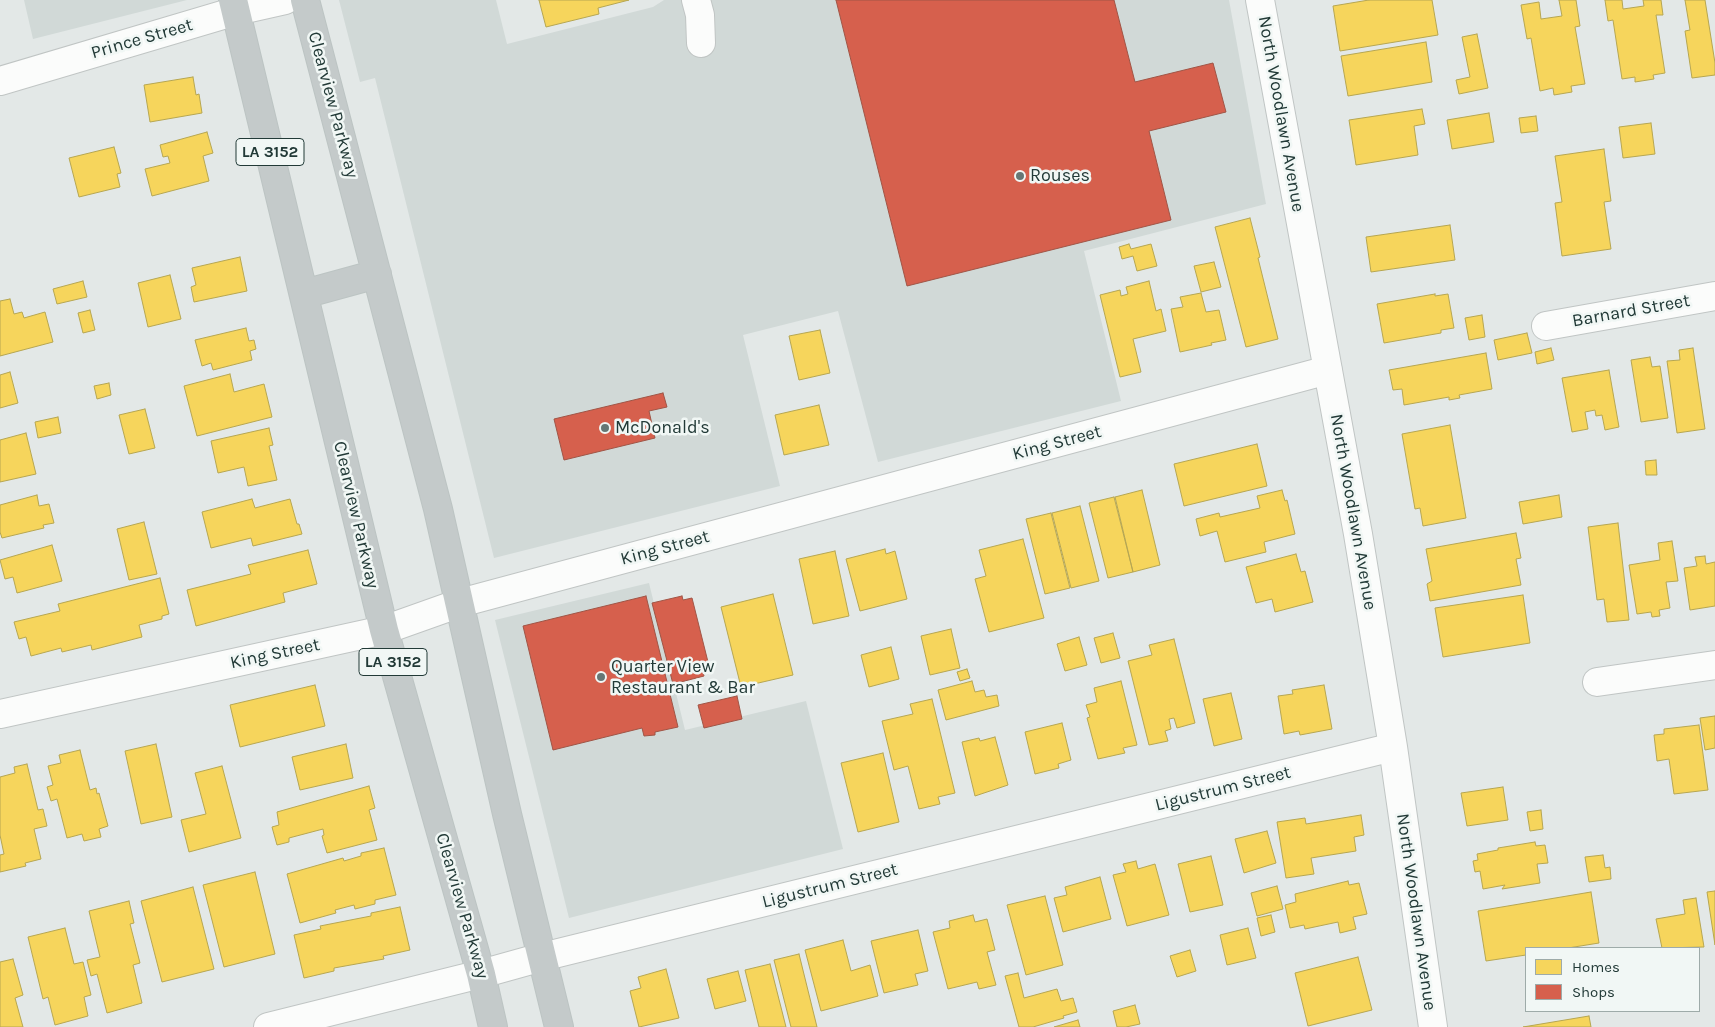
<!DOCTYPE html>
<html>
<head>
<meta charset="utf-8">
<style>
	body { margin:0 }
	#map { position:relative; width:1715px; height:1027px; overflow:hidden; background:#e3e8e7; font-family:Karla,sans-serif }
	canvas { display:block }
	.legend { position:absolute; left:1525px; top:947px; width:175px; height:65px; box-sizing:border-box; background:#f1f7f5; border:1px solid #9eaba9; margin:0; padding:6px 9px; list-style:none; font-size:15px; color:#223a37 }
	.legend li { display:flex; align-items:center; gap:10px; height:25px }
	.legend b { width:25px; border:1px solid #9eaba9 }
</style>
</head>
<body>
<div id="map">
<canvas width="1715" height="1027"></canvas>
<ul class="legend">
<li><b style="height:14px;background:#f6d55c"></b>Homes</li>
<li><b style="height:14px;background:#d6604d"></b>Shops</li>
</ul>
</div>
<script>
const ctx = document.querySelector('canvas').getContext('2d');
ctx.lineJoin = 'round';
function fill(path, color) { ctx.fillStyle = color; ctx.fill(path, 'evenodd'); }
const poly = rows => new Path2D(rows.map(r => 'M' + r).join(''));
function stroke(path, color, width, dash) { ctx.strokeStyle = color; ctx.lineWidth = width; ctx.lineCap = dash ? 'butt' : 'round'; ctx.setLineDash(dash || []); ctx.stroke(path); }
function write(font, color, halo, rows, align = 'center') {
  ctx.font = font + ' Karla,sans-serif'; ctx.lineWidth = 5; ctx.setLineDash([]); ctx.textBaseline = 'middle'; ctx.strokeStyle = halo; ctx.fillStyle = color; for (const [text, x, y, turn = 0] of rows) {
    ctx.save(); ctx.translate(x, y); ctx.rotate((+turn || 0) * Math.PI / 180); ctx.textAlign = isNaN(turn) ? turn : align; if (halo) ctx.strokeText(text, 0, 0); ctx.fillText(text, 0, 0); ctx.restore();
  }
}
const built = poly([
	[24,0,187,0,33,39],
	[339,0,496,0,507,44,653,7,664,0,1229,0,1266,204,1084,251,1121,401,878,462,838,311,743,335,780,486,494,558,375,78,360,82],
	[649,583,685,730,806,701,843,849,569,918,495,620]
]);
const homes = poly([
	[539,0,629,0,598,8,599,14,546,27,539,0],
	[1369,0,1432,0,1438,35,1340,51,1333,6,1369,0],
	[1559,0,1576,0,1580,26,1575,27,1585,84,1571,86,1572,92,1554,95,1553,88,1540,91,1531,38,1527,39,1521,5,1539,2,1541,19,1562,16,1559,0],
	[1605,0,1622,0,1623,9,1644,6,1643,0,1661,0,1663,15,1656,15,1665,73,1653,75,1654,79,1635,82,1635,77,1622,79,1613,20,1608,21,1605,0],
	[1685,0,1705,0,1715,63,1715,75,1692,78,1685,31,1690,30,1685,0],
	[1477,34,1488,88,1459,94,1456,80,1470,77,1462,37,1477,34],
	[1426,42,1432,82,1348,96,1341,56,1426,42],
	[193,77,196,95,199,94,202,113,150,122,144,85,193,77],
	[1422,109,1425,124,1414,126,1418,155,1356,165,1349,120,1422,109],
	[1489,113,1494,142,1452,149,1447,120,1489,113],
	[1536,116,1538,131,1521,133,1519,118,1536,116],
	[1651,123,1655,154,1623,158,1619,127,1651,123],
	[207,132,213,153,203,156,209,181,152,196,145,169,170,163,168,156,163,157,160,145,207,132],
	[114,147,121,173,117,174,120,187,79,197,69,158,114,147],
	[1604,149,1611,201,1604,202,1611,249,1562,256,1555,203,1562,202,1555,156,1604,149],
	[1250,218,1260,257,1258,258,1278,339,1246,347,1215,227,1250,218],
	[1450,225,1455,260,1371,272,1366,237,1450,225],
	[1129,244,1131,249,1151,244,1157,266,1137,271,1133,256,1122,259,1119,247,1129,244],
	[240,257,247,291,194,302,191,287,196,285,192,268,240,257],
	[1214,262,1221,287,1201,292,1194,266,1214,262],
	[170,275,181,319,148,327,138,283,170,275],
	[83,281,87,297,57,304,53,289,83,281],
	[1149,281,1156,311,1161,309,1166,331,1133,339,1141,372,1120,377,1100,295,1120,290,1121,296,1128,294,1126,287,1149,281],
	[1201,293,1206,312,1219,310,1226,340,1211,343,1212,345,1180,352,1171,309,1183,307,1180,297,1201,293],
	[1435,294,1435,296,1448,294,1454,328,1441,330,1441,333,1384,343,1377,304,1435,294],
	[10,299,14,314,22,312,24,318,45,312,53,342,0,356,0,301,10,299],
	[90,310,95,330,83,333,78,313,90,310],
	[1482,315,1485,337,1469,340,1465,318,1482,315],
	[246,328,249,341,254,340,256,349,250,351,252,360,213,370,211,363,202,366,195,340,246,328],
	[820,330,830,373,799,380,789,336,820,330],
	[1527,333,1532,353,1498,360,1494,340,1527,333],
	[1551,348,1554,360,1537,364,1535,352,1551,348],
	[1693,348,1705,429,1677,433,1667,361,1680,360,1679,350,1693,348],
	[1486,353,1492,389,1459,395,1460,398,1449,400,1449,397,1404,405,1402,389,1393,390,1389,370,1486,353],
	[1650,357,1652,367,1660,366,1668,418,1641,422,1631,360,1650,357],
	[1609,370,1619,427,1605,430,1602,415,1596,416,1595,410,1585,412,1588,429,1572,432,1562,378,1609,370],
	[10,372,18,403,0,408,0,375,10,372],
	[230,374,234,392,264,384,272,417,197,436,184,386,230,374],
	[109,383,111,395,97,399,94,386,109,383],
	[819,405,829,445,784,455,775,415,819,405],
	[145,409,155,448,129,454,119,415,145,409],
	[58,417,61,433,38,438,35,422,58,417],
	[1450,425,1466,518,1423,526,1420,508,1415,509,1402,434,1450,425],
	[269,428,273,445,269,446,277,480,248,486,244,467,218,473,211,441,269,428],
	[26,433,36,474,0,482,0,440,26,433],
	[1257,444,1267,486,1184,506,1174,464,1257,444],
	[1656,460,1657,475,1646,475,1645,461,1656,460],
	[1142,490,1160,565,1133,572,1115,497,1142,490],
	[1282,490,1285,501,1287,500,1295,534,1264,542,1266,552,1225,562,1217,531,1200,536,1196,519,1219,513,1220,517,1260,508,1257,496,1282,490],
	[37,495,39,506,49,504,54,523,43,525,44,528,2,538,0,532,0,505,37,495],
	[1559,495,1562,517,1523,524,1519,502,1559,495],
	[1114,497,1133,572,1108,578,1089,503,1114,497],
	[252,499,255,508,290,499,297,524,299,524,302,534,253,546,251,538,211,548,202,512,252,499],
	[1080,506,1099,581,1071,588,1052,513,1080,506],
	[1051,513,1070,588,1045,594,1026,519,1051,513],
	[144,522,157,574,129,580,117,529,144,522],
	[1618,523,1629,620,1607,622,1604,599,1597,600,1588,527,1618,523],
	[1516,533,1521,558,1516,559,1521,585,1430,601,1427,584,1432,581,1426,549,1516,533],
	[1023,539,1044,618,989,632,975,579,986,576,979,550,1023,539],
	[1672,541,1678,581,1666,582,1670,608,1659,610,1660,616,1652,617,1651,612,1637,614,1629,565,1660,560,1658,543,1672,541],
	[52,545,62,581,17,593,13,577,5,579,0,560,52,545],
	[885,549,886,554,895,551,907,599,860,611,846,559,885,549],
	[308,550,317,584,283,593,285,602,196,626,187,590,251,574,248,565,308,550],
	[835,551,849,616,813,624,799,559,835,551],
	[1296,554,1301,572,1305,571,1313,602,1275,612,1272,599,1256,603,1246,567,1296,554],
	[1705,556,1706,564,1715,562,1715,606,1690,610,1684,568,1697,566,1695,557,1705,556],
	[160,578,169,614,162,616,162,619,139,625,142,637,92,650,91,645,62,652,61,648,31,656,26,637,19,639,14,622,60,611,58,604,160,578],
	[773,594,793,675,741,687,721,607,773,594],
	[1523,595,1530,643,1443,657,1435,608,1523,595],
	[951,629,960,668,930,675,921,636,951,629],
	[1113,633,1120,658,1101,663,1094,638,1113,633],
	[1079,637,1087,665,1065,671,1057,644,1079,637],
	[1174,639,1195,723,1177,728,1174,718,1169,719,1171,729,1165,731,1168,741,1149,745,1128,661,1152,655,1149,645,1174,639],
	[891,647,899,679,869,687,861,655,891,647],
	[967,669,970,678,960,681,957,672,967,669],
	[972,681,975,692,984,690,986,697,997,695,999,706,946,720,938,690,972,681],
	[1121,681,1137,745,1123,748,1125,753,1098,759,1087,718,1090,717,1086,705,1097,702,1094,688,1121,681],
	[315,685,325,726,240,747,230,705,315,685],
	[1324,685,1332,729,1300,735,1299,731,1284,734,1278,696,1293,694,1292,690,1324,685],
	[1231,693,1242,739,1214,746,1203,699,1231,693],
	[932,699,955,793,938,797,940,804,919,809,908,766,894,770,882,721,913,714,910,704,932,699],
	[1715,716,1715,748,1705,750,1700,718,1715,716],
	[1062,723,1071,760,1058,764,1059,768,1035,774,1025,732,1062,723],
	[1699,725,1708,790,1674,794,1669,759,1657,761,1654,735,1664,734,1664,729,1699,725],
	[995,737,1008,785,975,796,962,742,979,738,980,741,995,737],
	[156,744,172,817,141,824,125,751,156,744],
	[346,744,353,778,300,790,292,757,346,744],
	[80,750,90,790,96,788,97,794,99,793,108,826,99,829,101,837,84,841,82,834,67,838,57,799,51,801,47,787,53,785,48,766,61,763,59,755,80,750],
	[883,753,899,822,858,832,841,763,883,753],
	[27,764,38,810,43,809,47,826,34,829,41,859,25,863,26,866,0,872,0,855,4,854,0,835,0,777,15,773,14,767,27,764],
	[222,766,241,838,189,852,181,820,206,814,195,773,222,766],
	[369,786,375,808,369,810,377,840,327,853,322,836,324,835,323,829,289,838,289,842,277,845,272,827,279,825,277,812,369,786],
	[1503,787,1508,820,1467,826,1461,793,1503,787],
	[1541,810,1543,829,1530,831,1527,812,1541,810],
	[1361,815,1364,835,1354,837,1356,851,1311,858,1314,874,1286,878,1277,822,1305,818,1306,824,1361,815],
	[1267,831,1276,863,1244,873,1235,839,1267,831],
	[1535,842,1536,846,1545,845,1548,863,1537,864,1540,883,1502,889,1505,885,1483,889,1480,871,1475,872,1473,861,1478,860,1477,854,1498,850,1498,848,1535,842],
	[384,848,396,895,375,900,375,904,355,909,354,905,335,910,336,913,300,923,287,874,343,858,344,861,361,856,361,853,384,848],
	[1603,855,1605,868,1610,867,1611,879,1589,882,1585,857,1603,855],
	[1211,856,1223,905,1190,912,1178,864,1211,856],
	[1136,861,1138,869,1155,864,1169,915,1127,926,1113,875,1126,872,1123,864,1136,861],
	[255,872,275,954,224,967,203,885,255,872],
	[1100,877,1111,919,1063,932,1054,898,1067,895,1065,887,1100,877],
	[1348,881,1349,885,1359,883,1367,914,1353,917,1356,929,1340,933,1338,922,1305,929,1304,925,1290,928,1285,905,1296,902,1295,894,1348,881],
	[1277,886,1283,909,1257,916,1251,893,1277,886],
	[193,887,214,969,162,982,141,901,193,887],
	[1715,891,1715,945,1707,892,1715,891],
	[1591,892,1599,943,1568,948,1526,948,1526,955,1486,961,1478,911,1591,892],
	[1045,896,1063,965,1026,975,1007,905,1045,896],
	[1696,898,1704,947,1662,948,1656,919,1685,914,1683,900,1696,898],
	[129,901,134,923,130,924,140,963,133,965,142,1003,107,1013,97,974,91,976,87,960,100,957,89,911,129,901],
	[400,907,410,950,383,956,384,959,334,968,334,971,304,978,294,935,321,929,320,926,371,916,371,913,400,907],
	[973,915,975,922,987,919,995,950,987,952,996,985,979,989,977,982,948,989,933,932,950,928,949,921,973,915],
	[1271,915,1275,932,1261,936,1257,918,1271,915],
	[65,928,74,964,83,962,91,995,84,997,88,1016,55,1025,48,997,43,999,28,937,65,928],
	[1248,928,1256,958,1227,965,1220,935,1248,928],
	[918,930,928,971,915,974,918,985,884,993,871,941,918,930],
	[843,940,851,971,870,965,878,996,821,1011,805,950,843,940],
	[1190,950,1196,971,1177,977,1170,956,1190,950],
	[799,954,817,1027,791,1027,774,960,799,954],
	[1358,957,1372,1010,1308,1026,1295,973,1358,957],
	[13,959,23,995,15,998,23,1027,0,1027,0,962,13,959],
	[770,964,786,1027,759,1027,745,970,770,964],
	[666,969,679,1018,639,1027,630,991,641,988,638,977,666,969],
	[738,971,746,1001,715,1009,707,979,738,971],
	[1018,973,1024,998,1057,989,1061,1001,1073,998,1077,1012,1063,1016,1064,1018,1033,1027,1019,1027,1005,976,1018,973],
	[1135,1005,1140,1024,1126,1027,1117,1027,1113,1011,1135,1005],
	[1589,1016,1591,1027,1523,1027,1589,1016],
	[1078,1020,1080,1027,1054,1027,1078,1020]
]);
const shops = poly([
	[836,0,1114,0,1135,82,1213,63,1226,112,1149,131,1171,220,907,286,836,0],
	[663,393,667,407,649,411,655,438,564,460,554,419,663,393],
	[646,596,678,727,655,732,655,735,644,736,642,728,553,750,523,626,646,596],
	[682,596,683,600,692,598,708,662,701,663,704,676,673,684,652,603,682,596],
	[737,696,742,719,704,728,698,705,737,696]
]);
const minor = poly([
	[696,0,700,15,701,43],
	[1260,0,1358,534,1393,747,1433,1027],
	[0,81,236,11,285,0],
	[1546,326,1715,296],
	[1597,682,1715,665],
	[0,714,384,630,460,603,1328,370],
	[268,1027,481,974,542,957,1393,747]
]);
const trunk = poly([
	[233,0,384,630,481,974,493,1027],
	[305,0,438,509,507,814,559,1027],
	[304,294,377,274]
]);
const markers = [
	[1020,176,5,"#667775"],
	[605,428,5,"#667775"],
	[601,677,5,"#667775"]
];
const shields = [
	[270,152,68],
	[393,662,68]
];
const shieldNames = [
	["LA 3152",270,152],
	["LA 3152",393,662]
];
const streetNames = [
	["Prince Street",142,39,-16],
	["Clearview Parkway",333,105,75],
	["North Woodlawn Avenue",1281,114,80],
	["Barnard Street",1631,311,-10],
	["King Street",1057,443,-15],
	["North Woodlawn Avenue",1353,512,80],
	["Clearview Parkway",356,515,77],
	["King Street",665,548,-15],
	["King Street",275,654,-12],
	["Ligustrum Street",1223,789,-14],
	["Ligustrum Street",830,886,-14],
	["Clearview Parkway",462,906,74],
	["North Woodlawn Avenue",1416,912,82]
];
const poiNames = [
	["Rouses",1030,176],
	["McDonald's",615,428],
	["Quarter View",611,667],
	["Restaurant & Bar",611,688]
];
fill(built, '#d1d9d7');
fill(homes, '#f6d55c');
stroke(homes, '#b6a651', 1);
fill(shops, '#d6604d');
stroke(shops, '#a05546', 1);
stroke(minor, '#c0c5c4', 30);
stroke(trunk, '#bcc4c3', 30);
stroke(minor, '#fbfcfb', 28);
stroke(trunk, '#c4caca', 28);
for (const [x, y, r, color] of markers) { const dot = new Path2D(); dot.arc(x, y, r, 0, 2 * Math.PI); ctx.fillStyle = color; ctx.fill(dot); stroke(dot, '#f1f7f5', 2); }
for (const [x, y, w] of shields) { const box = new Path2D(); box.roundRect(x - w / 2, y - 13.5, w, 27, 4); ctx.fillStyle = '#f1f7f5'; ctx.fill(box); stroke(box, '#223a37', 1); }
write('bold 16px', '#223a37', null, shieldNames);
write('18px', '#223a37', '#f1f7f5', streetNames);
write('18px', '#223a37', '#f1f7f5', poiNames, 'left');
</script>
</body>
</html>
